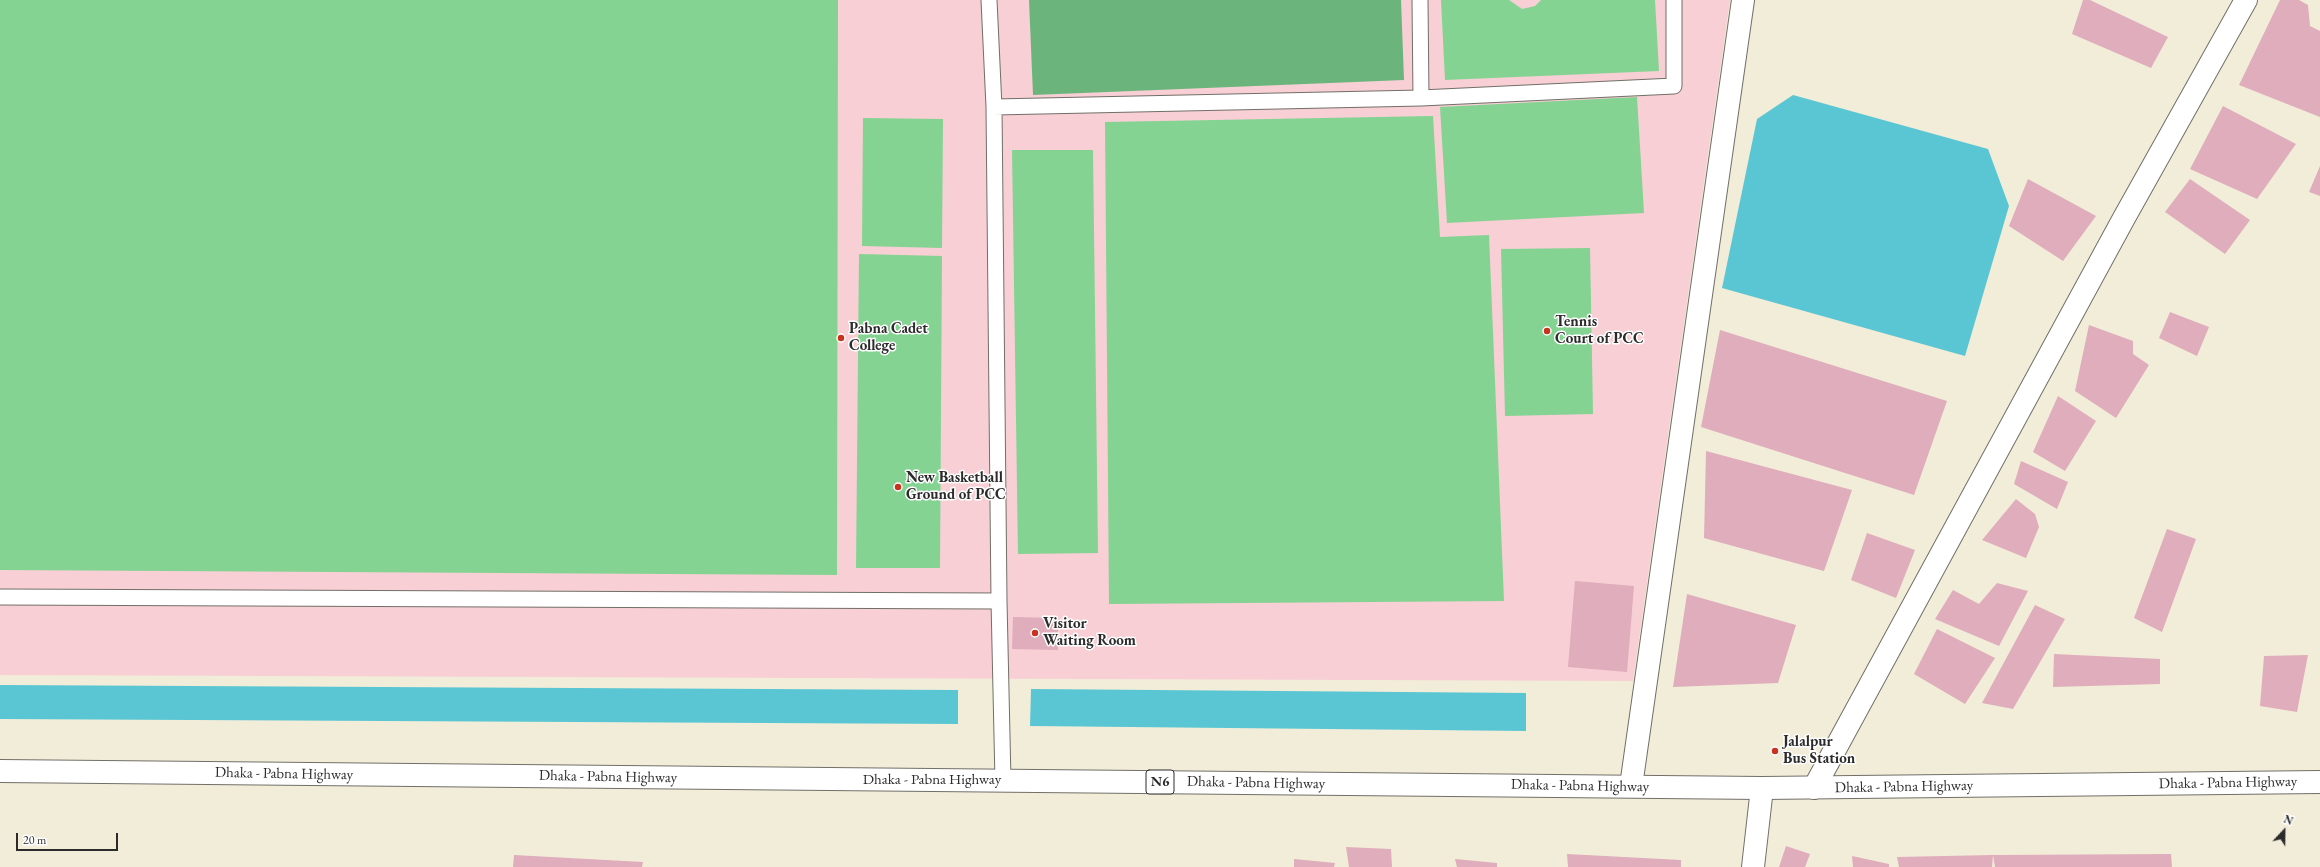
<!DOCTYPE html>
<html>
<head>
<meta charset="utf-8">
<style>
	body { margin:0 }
	#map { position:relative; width:2320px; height:867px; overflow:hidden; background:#f2edd9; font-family:"EB Garamond",serif }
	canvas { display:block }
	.north { position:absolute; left:2264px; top:811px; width:40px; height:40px; -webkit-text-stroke:3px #fff; paint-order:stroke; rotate:22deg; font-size:11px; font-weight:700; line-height:16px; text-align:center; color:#2b2b2b }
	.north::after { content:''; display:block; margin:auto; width:14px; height:18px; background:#2b2b2b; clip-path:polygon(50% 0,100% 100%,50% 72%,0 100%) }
	.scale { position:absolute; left:16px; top:833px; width:102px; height:18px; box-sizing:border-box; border:2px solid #2b2b2b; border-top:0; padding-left:5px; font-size:12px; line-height:14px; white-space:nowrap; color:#2b2b2b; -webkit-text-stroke:3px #fff; paint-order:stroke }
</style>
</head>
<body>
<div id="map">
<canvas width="2320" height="867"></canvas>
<div class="north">N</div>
<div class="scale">20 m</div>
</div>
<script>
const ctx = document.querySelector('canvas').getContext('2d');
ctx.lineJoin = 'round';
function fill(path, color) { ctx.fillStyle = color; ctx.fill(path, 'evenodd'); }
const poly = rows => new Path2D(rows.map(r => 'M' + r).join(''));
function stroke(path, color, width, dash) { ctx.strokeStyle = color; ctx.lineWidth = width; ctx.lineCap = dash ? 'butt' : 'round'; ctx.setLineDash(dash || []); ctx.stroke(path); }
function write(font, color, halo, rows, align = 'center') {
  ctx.font = font + ' "EB Garamond",serif'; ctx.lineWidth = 3; ctx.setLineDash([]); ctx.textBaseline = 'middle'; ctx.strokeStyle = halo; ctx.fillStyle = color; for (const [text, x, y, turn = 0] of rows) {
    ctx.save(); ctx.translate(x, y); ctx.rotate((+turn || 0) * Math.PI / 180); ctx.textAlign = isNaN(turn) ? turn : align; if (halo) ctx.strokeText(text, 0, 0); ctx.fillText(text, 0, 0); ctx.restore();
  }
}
const built = poly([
	[0,0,1730,0,1633,681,0,675]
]);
const green = poly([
	[0,0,838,0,837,575,0,570],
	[1441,0,1509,0,1522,9,1535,6,1541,0,1655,0,1659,71,1445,80],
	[1637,97,1644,213,1447,223,1440,107],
	[1433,116,1440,237,1489,235,1504,601,1109,604,1105,122],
	[863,118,943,119,942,248,862,246],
	[1012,150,1093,150,1098,553,1018,554],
	[1590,248,1593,414,1505,416,1501,249],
	[859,254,942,256,940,568,856,568]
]);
const forest = poly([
	[1029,0,1401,0,1404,80,1033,95]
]);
const water = poly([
	[1793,95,1988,149,2009,206,1965,356,1722,288,1757,119],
	[0,685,958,690,958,724,0,719],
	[1031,689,1526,693,1526,731,1030,726]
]);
const building = poly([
	[2083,0,2090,0,2168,37,2151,68,2072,34],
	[2280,0,2299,0,2308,5,2310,26,2320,31,2320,117,2239,85],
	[2223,106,2296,144,2257,199,2190,169],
	[2320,166,2320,196,2309,192],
	[2028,179,2096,216,2063,261,2009,226],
	[2190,179,2250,220,2225,254,2165,212],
	[2170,312,2209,327,2197,356,2159,338],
	[2089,325,2133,341,2133,354,2149,365,2116,418,2075,391],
	[1720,330,1947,401,1914,495,1701,427],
	[2058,396,2096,421,2065,471,2033,452],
	[1706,451,1852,490,1824,571,1704,538],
	[2021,461,2068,482,2057,509,2014,484],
	[2016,499,2035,514,2039,527,2026,558,1982,540],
	[2167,529,2196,539,2162,632,2134,618],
	[1867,533,1915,550,1896,598,1851,580],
	[1575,581,1634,586,1627,672,1568,667],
	[1997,583,2028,591,1999,646,1935,619,1953,590,1979,604],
	[1687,594,1796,625,1778,683,1673,687],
	[2035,605,2065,619,2013,709,1982,703],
	[1013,617,1058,618,1058,650,1012,649],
	[1937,629,1995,658,1965,704,1914,674],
	[2054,654,2160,659,2160,684,2053,687],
	[2308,655,2297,712,2260,706,2264,656],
	[1786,846,1810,854,1805,867,1779,867],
	[1346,847,1391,849,1392,867,1349,867],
	[1567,854,1681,860,1681,867,1568,867],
	[2171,854,2172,867,1995,867,1993,855],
	[514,855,643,862,642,867,513,867],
	[1993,855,1992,867,1899,867,1897,857],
	[1852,856,1889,864,1889,867,1853,867],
	[1294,859,1335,863,1334,867,1294,867],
	[1455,859,1497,863,1497,867,1457,867]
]);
const lane = poly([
	[989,0,994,107,999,601,1003,781],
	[1420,0,1421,98],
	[994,107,1421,98,1674,86,1674,0],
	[0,597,999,601]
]);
const street = poly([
	[1753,867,1762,788]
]);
const secondary = poly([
	[1631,786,1743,0],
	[1814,788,2124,218,2246,0]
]);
const highway = poly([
	[0,771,1762,788,2320,782]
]);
const markers = [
	[1547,331,4,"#c8321e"],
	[841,338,4,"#c8321e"],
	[898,487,4,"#c8321e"],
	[1035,633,4,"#c8321e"],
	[1775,751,4,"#c8321e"]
];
const shields = [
	[1160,782,28]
];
const shieldNames = [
	["N6",1160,782]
];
const poiNames = [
	["Tennis",1555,322],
	["Court of PCC",1555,339],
	["Pabna Cadet",849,329],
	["College",849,346],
	["New Basketball",906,478],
	["Ground of PCC",906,495],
	["Visitor",1043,624],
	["Waiting Room",1043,641],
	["Jalalpur",1783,742],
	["Bus Station",1783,759]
];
const streetNames = [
	["Dhaka - Pabna Highway",284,774,1],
	["Dhaka - Pabna Highway",608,777,1],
	["Dhaka - Pabna Highway",932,780],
	["Dhaka - Pabna Highway",1256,783,1],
	["Dhaka - Pabna Highway",2228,783,-1],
	["Dhaka - Pabna Highway",1580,786,1],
	["Dhaka - Pabna Highway",1904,787,-1]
];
fill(built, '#f7cfd5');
fill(green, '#84d392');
fill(forest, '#6bb57c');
fill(water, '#5ac6d3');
fill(building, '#dfadbb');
stroke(lane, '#716f68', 17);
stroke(street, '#716f68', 24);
stroke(secondary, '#716f68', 24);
stroke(highway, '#716f68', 24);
stroke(lane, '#fff', 15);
stroke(street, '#fff', 22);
stroke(secondary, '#fff', 22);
stroke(highway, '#fff', 22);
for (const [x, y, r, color] of markers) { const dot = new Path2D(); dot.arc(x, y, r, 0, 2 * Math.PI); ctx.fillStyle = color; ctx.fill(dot); stroke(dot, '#fff', 1.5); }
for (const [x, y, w] of shields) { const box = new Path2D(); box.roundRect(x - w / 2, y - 12, w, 24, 3); ctx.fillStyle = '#fff'; ctx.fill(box); stroke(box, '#2b2b2b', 1); }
write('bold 14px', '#2b2b2b', null, shieldNames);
write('bold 15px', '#2b2b2b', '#fff', poiNames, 'left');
write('15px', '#2b2b2b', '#fff', streetNames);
</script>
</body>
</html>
